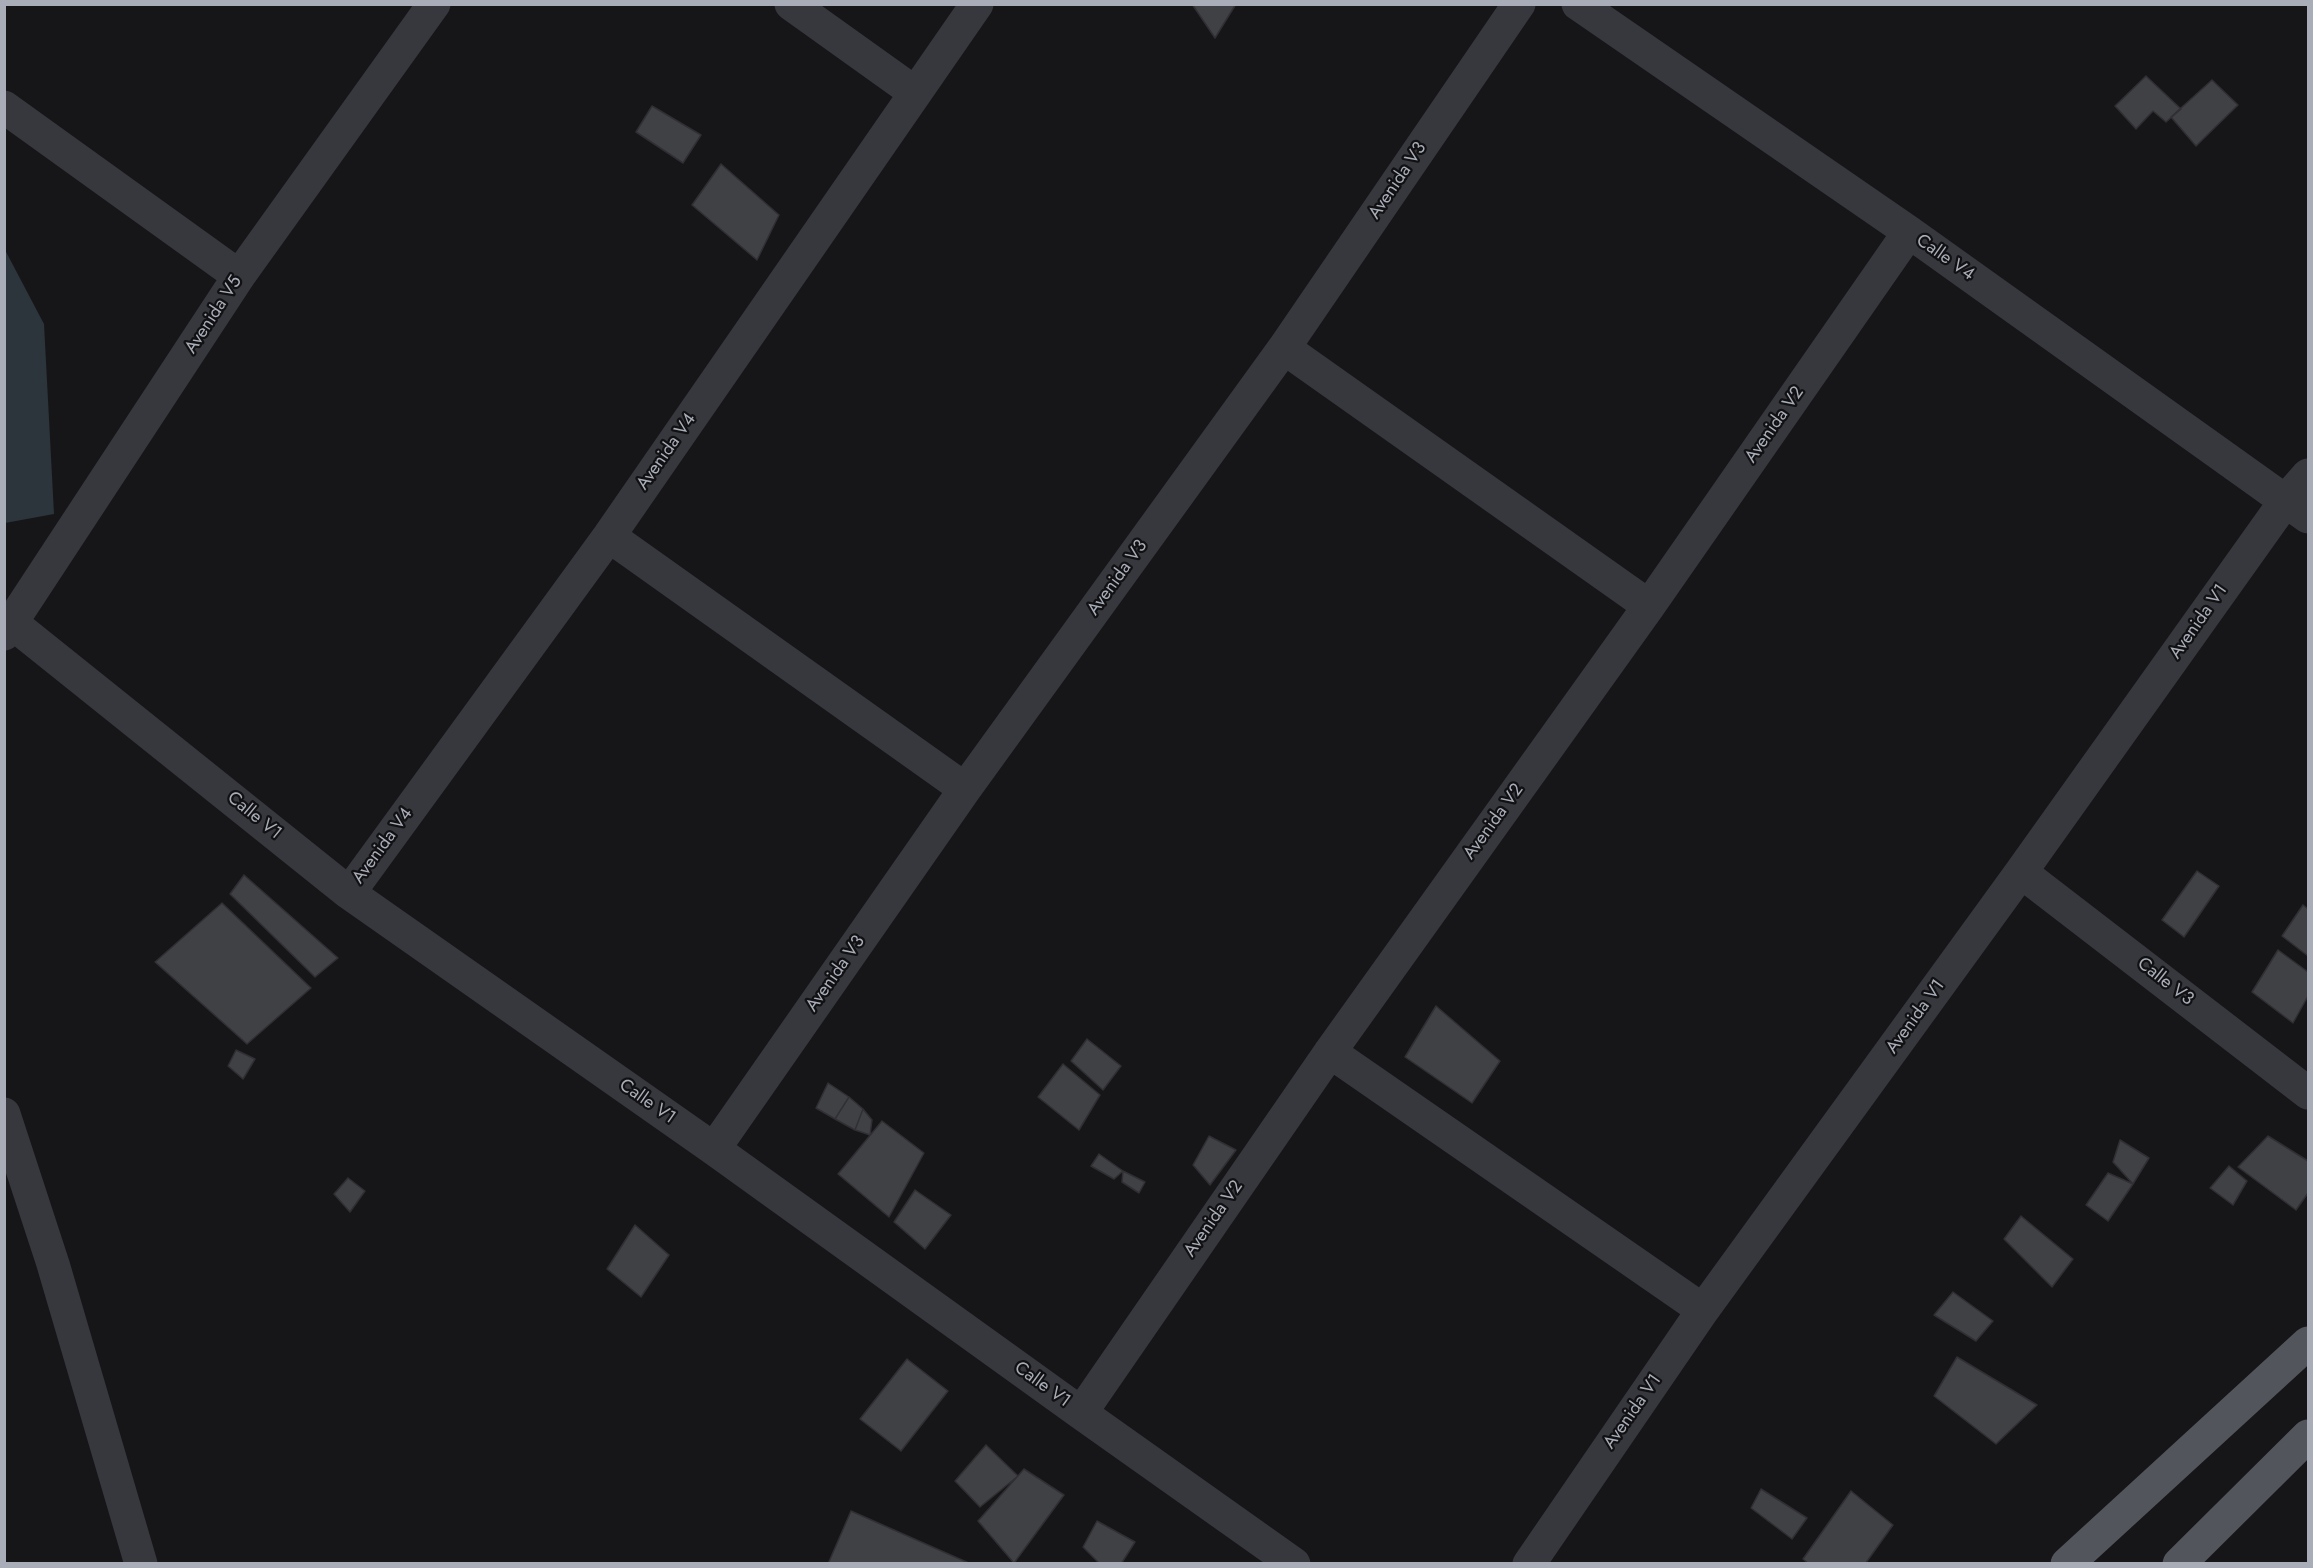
<!DOCTYPE html>
<html>
<head>
<meta charset="utf-8">
<style>
	body { margin:0 }
	#map { position:relative; width:2313px; height:1568px; overflow:hidden; background:#161618; font-family:Jost,sans-serif }
	canvas { display:block }
	.frame { position:absolute; inset:0; border:6px solid #a8adb8; pointer-events:none }
</style>
</head>
<body>
<div id="map">
<canvas width="2313" height="1568"></canvas>
<div class="frame"></div>
</div>
<script>
const ctx = document.querySelector('canvas').getContext('2d');
ctx.lineJoin = 'round';
function fill(path, color) { ctx.fillStyle = color; ctx.fill(path, 'evenodd'); }
const poly = rows => new Path2D(rows.map(r => 'M' + r).join(''));
function stroke(path, color, width, dash) { ctx.strokeStyle = color; ctx.lineWidth = width; ctx.lineCap = dash ? 'butt' : 'round'; ctx.setLineDash(dash || []); ctx.stroke(path); }
function write(font, color, halo, rows, align = 'center') {
  ctx.font = font + ' Jost,sans-serif'; ctx.lineWidth = 4.5; ctx.setLineDash([]); ctx.textBaseline = 'middle'; ctx.strokeStyle = halo; ctx.fillStyle = color; for (const [text, x, y, turn = 0] of rows) {
    ctx.save(); ctx.translate(x, y); ctx.rotate((+turn || 0) * Math.PI / 180); ctx.textAlign = isNaN(turn) ? turn : align; if (halo) ctx.strokeText(text, 0, 0); ctx.fillText(text, 0, 0); ctx.restore();
  }
}
const water = poly([
	[4,248,44,324,54,514,5,523]
]);
const building = poly([
	[1192,4,1236,4,1215,38,1192,4],
	[2146,76,2181,109,2166,122,2153,111,2136,129,2115,106,2146,76],
	[2212,80,2238,105,2196,146,2171,117,2212,80],
	[652,106,701,135,683,163,636,132,652,106],
	[721,164,779,215,757,260,692,205,721,164],
	[2197,871,2219,886,2184,937,2162,920,2197,871],
	[244,875,338,958,315,977,230,894,244,875],
	[222,903,311,988,247,1044,155,962,222,903],
	[2303,905,2308,909,2308,956,2282,936,2303,905],
	[2278,950,2308,972,2308,996,2293,1023,2252,992,2278,950],
	[1436,1006,1500,1061,1472,1103,1405,1057,1436,1006],
	[1087,1039,1121,1066,1103,1090,1071,1061,1087,1039],
	[236,1050,255,1059,243,1079,228,1066,236,1050],
	[1063,1064,1100,1095,1079,1130,1038,1097,1063,1064],
	[828,1083,849,1097,835,1119,816,1108,828,1083],
	[849,1097,863,1109,855,1130,835,1119,849,1097],
	[863,1109,872,1120,870,1135,855,1130,863,1109],
	[882,1121,924,1153,889,1217,838,1174,882,1121],
	[1209,1136,1236,1150,1210,1185,1193,1165,1209,1136],
	[2268,1136,2308,1161,2308,1193,2296,1210,2238,1167,2268,1136],
	[2120,1140,2149,1158,2133,1184,2113,1162,2120,1140],
	[1099,1154,1123,1171,1114,1179,1091,1166,1099,1154],
	[2229,1166,2247,1181,2233,1205,2210,1188,2229,1166],
	[1123,1171,1145,1182,1139,1193,1122,1182,1123,1171],
	[2108,1173,2133,1184,2108,1221,2086,1205,2108,1173],
	[348,1178,365,1191,350,1212,334,1194,348,1178],
	[915,1190,951,1215,925,1249,894,1222,915,1190],
	[2021,1216,2073,1259,2052,1287,2004,1239,2021,1216],
	[635,1225,669,1255,641,1297,607,1269,635,1225],
	[1953,1292,1993,1321,1976,1341,1934,1315,1953,1292],
	[1957,1357,2037,1405,1996,1444,1934,1396,1957,1357],
	[907,1359,948,1391,901,1451,860,1419,907,1359],
	[986,1445,1018,1476,980,1507,955,1481,986,1445],
	[1024,1469,1064,1495,1014,1563,978,1521,1024,1469],
	[1761,1489,1807,1518,1792,1539,1751,1508,1761,1489],
	[1851,1491,1893,1525,1865,1564,1809,1564,1803,1559,1851,1491],
	[851,1511,971,1564,828,1564,851,1511],
	[1097,1521,1135,1542,1121,1564,1100,1564,1083,1547,1097,1521]
]);
const minor = poly([
	[791,4,914,92],
	[1578,4,1909,232,2308,517],
	[4,107,239,276],
	[1284,348,1649,606],
	[609,536,965,789],
	[12,623,349,893,714,1149,1081,1413,1294,1564],
	[4,634,239,276,434,4],
	[2021,872,2308,1093],
	[349,893,609,536,977,4],
	[1330,1052,1703,1310],
	[714,1149,965,789,1284,348,1519,4],
	[1081,1413,1330,1052,1649,606,1909,232],
	[1529,1564,1703,1310,2021,872,2286,500,2308,475]
]);
const tertiary = poly([
	[4,1114,53,1264,141,1564]
]);
const primary = poly([
	[2067,1564,2308,1343],
	[2179,1564,2308,1436]
]);
const streetNames = [
	["Avenida V3",1398,181,-56],
	["Calle V4",1945,258,35],
	["Avenida V5",214,315,-57],
	["Avenida V2",1775,425,-55],
	["Avenida V4",667,452,-55],
	["Avenida V3",1118,578,-54],
	["Avenida V1",2199,622,-55],
	["Calle V1",254,816,39],
	["Avenida V2",1494,822,-54],
	["Avenida V4",383,846,-54],
	["Avenida V3",836,974,-55],
	["Calle V3",2165,982,38],
	["Avenida V1",1916,1017,-54],
	["Calle V1",647,1102,35],
	["Avenida V2",1214,1219,-55],
	["Calle V1",1042,1385,36],
	["Avenida V1",1633,1412,-55]
];
fill(water, '#2c353c');
fill(building, '#404145');
stroke(building, '#303034', 1.5);
stroke(minor, '#37383d', 33);
stroke(tertiary, '#37383d', 33);
stroke(primary, '#53555c', 33);
write('18px', '#a8adb8', '#111113', streetNames);
</script>
</body>
</html>
